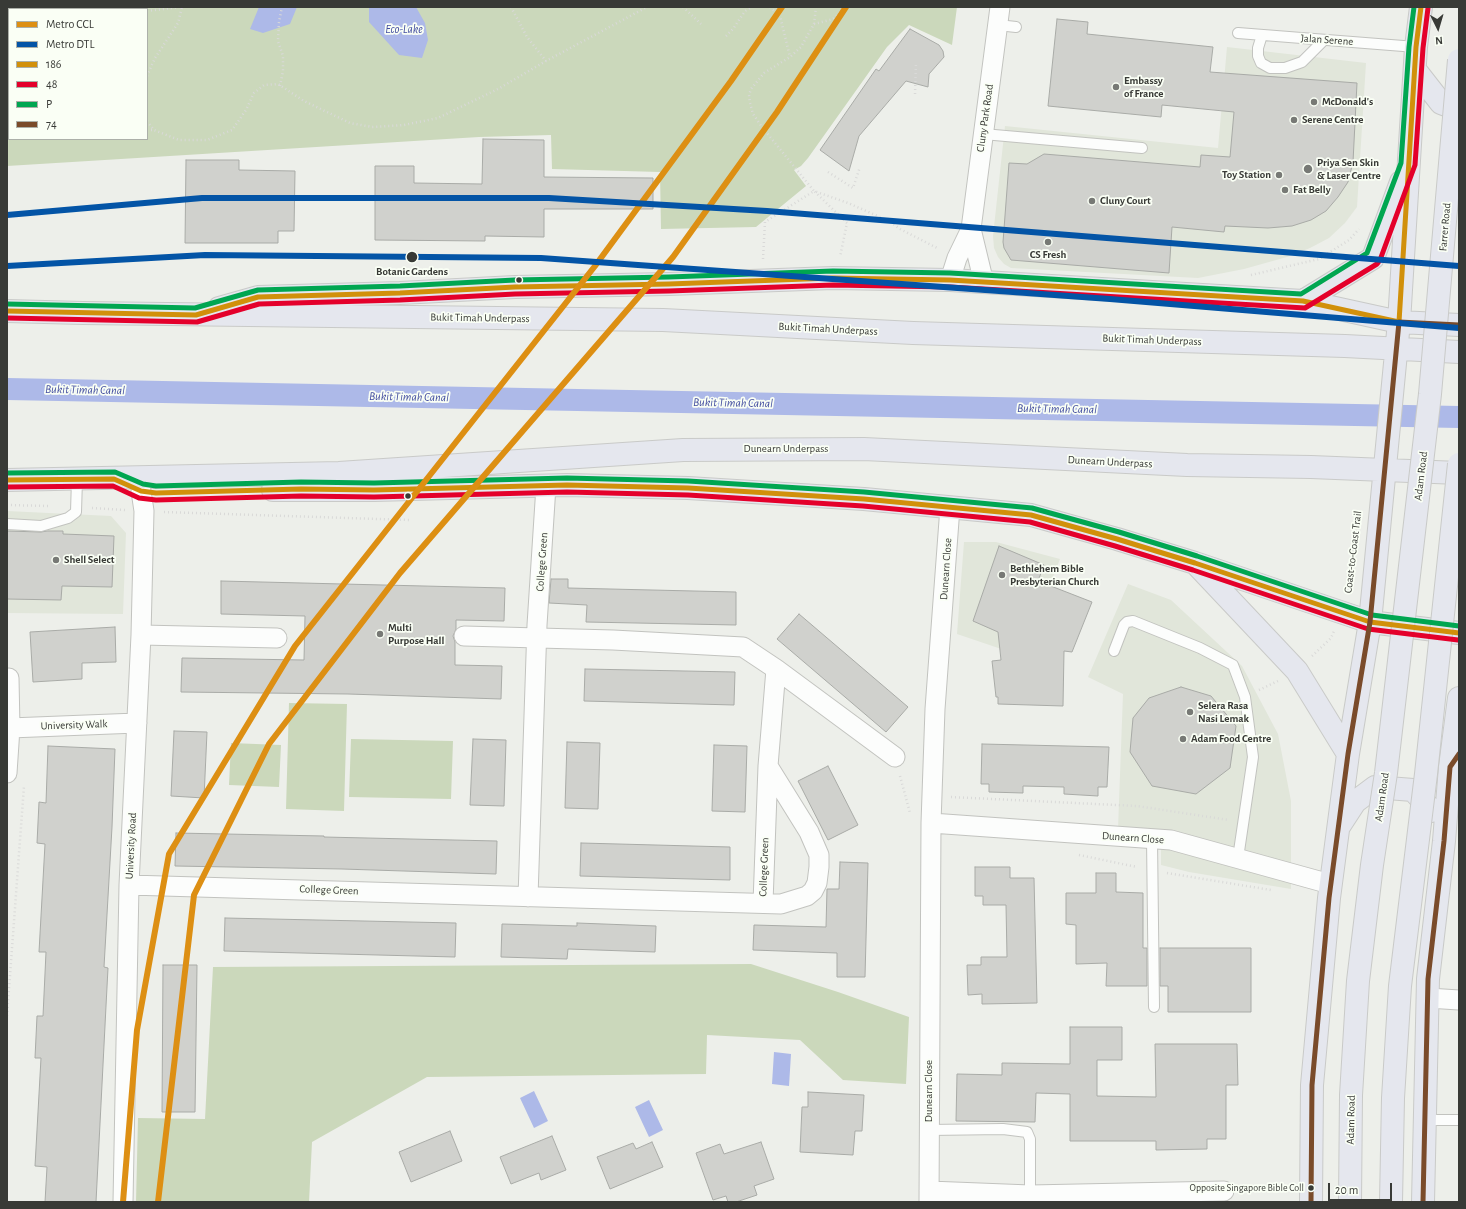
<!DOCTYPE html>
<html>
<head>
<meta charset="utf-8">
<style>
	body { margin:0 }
	#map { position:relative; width:1466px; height:1209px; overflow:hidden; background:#edefea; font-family:"Alegreya Sans",sans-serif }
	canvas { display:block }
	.frame { position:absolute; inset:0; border:8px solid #383a36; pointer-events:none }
	.legend { position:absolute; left:8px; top:8px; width:140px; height:132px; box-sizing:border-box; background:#fafff5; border:1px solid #acb0a9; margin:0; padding:5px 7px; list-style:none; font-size:12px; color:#383a36 }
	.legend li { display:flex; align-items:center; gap:8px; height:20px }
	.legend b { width:20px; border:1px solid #acb0a9 }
	.north { position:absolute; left:1418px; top:8px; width:40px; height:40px; -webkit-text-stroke:3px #fafff5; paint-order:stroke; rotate:175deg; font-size:11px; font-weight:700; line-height:16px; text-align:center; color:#383a36 }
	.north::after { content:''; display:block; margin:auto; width:14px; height:18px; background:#383a36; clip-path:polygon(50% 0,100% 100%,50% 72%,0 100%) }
	.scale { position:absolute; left:1328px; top:1183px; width:64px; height:18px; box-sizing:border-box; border:2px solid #383a36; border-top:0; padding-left:5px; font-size:12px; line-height:14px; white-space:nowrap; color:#383a36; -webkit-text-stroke:3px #fafff5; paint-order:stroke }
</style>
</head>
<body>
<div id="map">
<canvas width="1466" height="1209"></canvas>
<div class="frame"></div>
<ul class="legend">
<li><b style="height:5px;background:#dd8f13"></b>Metro CCL</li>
<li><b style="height:5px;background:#0354a6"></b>Metro DTL</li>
<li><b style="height:5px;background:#d1900b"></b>186</li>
<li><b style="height:5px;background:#e4002b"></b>48</li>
<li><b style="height:5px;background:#00a651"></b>P</li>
<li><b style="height:5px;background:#7a4b2a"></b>74</li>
</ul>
<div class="north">N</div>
<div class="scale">20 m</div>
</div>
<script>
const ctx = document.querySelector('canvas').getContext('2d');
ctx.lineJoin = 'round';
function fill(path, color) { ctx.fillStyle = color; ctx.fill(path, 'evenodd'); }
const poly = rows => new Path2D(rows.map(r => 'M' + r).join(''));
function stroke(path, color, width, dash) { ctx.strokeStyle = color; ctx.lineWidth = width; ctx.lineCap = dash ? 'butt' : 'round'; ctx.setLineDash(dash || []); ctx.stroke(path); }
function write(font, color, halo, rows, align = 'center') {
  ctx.font = font + ' "Alegreya Sans",sans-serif'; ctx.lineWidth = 3.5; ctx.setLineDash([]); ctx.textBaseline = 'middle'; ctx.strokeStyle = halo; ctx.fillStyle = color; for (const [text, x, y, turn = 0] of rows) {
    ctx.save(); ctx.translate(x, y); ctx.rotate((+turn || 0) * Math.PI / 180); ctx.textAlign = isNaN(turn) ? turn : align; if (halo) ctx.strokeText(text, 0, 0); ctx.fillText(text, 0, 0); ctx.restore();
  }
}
const built = poly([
	[1227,47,1366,63,1357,207,1345,223,1329,238,1310,248,1287,257,1244,269,1198,278,1011,268,1004,264,998,257,994,248,993,236,1005,126,1218,148],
	[7,511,111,516,126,533,123,614,7,613],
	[964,542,996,542,1060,559,1022,656,957,634],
	[1128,584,1171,600,1242,666,1278,734,1291,801,1291,889,1189,872,1161,865,1161,832,1118,829,1123,694,1088,677]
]);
const green = poly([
	[7,7,957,7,952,45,909,25,887,47,808,158,801,166,794,170,806,186,756,227,661,229,660,172,552,169,551,135,479,137,7,166],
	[9,9,147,9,147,139,9,139],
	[289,703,347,704,344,811,286,809],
	[351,739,453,741,451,799,349,797],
	[231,743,281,745,279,787,229,785],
	[751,964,838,992,909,1017,906,1084,843,1080,800,1040,707,1035,706,1074,427,1077,312,1142,309,1202,136,1202,138,1118,205,1119,213,967]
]);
const water = poly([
	[259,7,297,7,290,24,263,33,250,29],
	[369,7,416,7,425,23,428,40,422,58,399,55,369,22],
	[774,1052,791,1054,789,1086,772,1084],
	[534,1091,548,1121,534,1128,520,1098],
	[649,1100,663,1130,649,1137,635,1107]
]);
const canal = poly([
	[7,389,1459,417]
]);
const building = poly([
	[1057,19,1088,22,1087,34,1213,47,1210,72,1357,83,1353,162,1348,182,1338,197,1326,211,1311,220,1292,226,1268,228,1225,226,1224,232,1172,227,1169,273,1011,260,1004,248,1003,242,1009,163,1027,164,1044,154,1200,167,1201,155,1230,157,1234,112,1162,105,1161,117,1048,106,1057,19],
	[910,29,939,45,943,51,944,57,929,74,928,87,906,81,859,136,849,171,820,150,876,69,879,71,910,29],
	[483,139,544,140,544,177,653,178,653,209,544,209,544,237,485,236,485,241,375,240,375,166,414,166,414,183,482,184,483,139],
	[186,160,239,160,239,170,295,171,294,231,278,231,278,243,185,243,186,160],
	[7,531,41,532,47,531,63,531,63,534,114,536,112,587,62,586,61,600,7,599,7,531],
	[999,546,1044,565,1038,581,1092,602,1072,652,1064,651,1063,706,998,704,998,697,996,697,992,661,1001,660,998,632,973,621,999,546],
	[551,579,568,579,568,588,736,592,736,625,586,622,587,605,549,603,551,579],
	[221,581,505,588,504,621,456,620,456,629,453,636,455,642,455,665,502,666,501,699,348,694,181,692,182,658,304,660,305,616,221,614,221,581],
	[799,614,908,707,886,732,777,639,799,614],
	[115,627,116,662,82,663,82,679,33,682,30,632,115,627],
	[585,669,735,672,734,705,584,701,585,669],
	[1181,687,1211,696,1236,726,1230,768,1196,794,1152,786,1130,752,1133,718,1149,698,1181,687],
	[174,731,207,732,204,798,171,796,174,731],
	[473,739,506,740,504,806,470,805,473,739],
	[567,742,600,743,598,809,565,808,567,742],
	[982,744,1109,747,1107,787,1098,787,1098,796,1064,794,1064,787,1023,786,1023,793,989,792,989,784,981,784,982,744],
	[714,745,747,746,745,812,712,811,714,745],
	[48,746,115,749,112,827,104,967,108,968,106,1006,96,1202,45,1202,47,1167,35,1166,41,1058,35,1058,37,1016,43,1016,46,952,39,952,45,844,37,843,39,802,46,803,48,746],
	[828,766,858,825,828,840,798,781,828,766],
	[176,833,324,836,324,837,497,841,496,874,342,869,175,866,176,833],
	[581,843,730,847,730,880,580,876,581,843],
	[840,862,868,863,865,977,837,977,837,953,753,950,754,925,826,927,827,889,839,889,840,862],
	[975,867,1010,867,1010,878,1034,878,1037,1003,982,1004,982,994,968,995,967,965,981,965,981,957,1007,957,1006,905,983,905,983,896,975,896,975,867],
	[1096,873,1116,873,1116,892,1143,893,1143,948,1147,948,1147,986,1106,986,1107,963,1076,964,1076,925,1066,924,1066,893,1096,893,1096,873],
	[225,918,456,923,455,957,224,951,225,918],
	[577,923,656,926,655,952,568,949,567,959,501,957,502,924,577,926,577,923],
	[1160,948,1251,948,1251,1012,1168,1012,1168,986,1160,986,1160,948],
	[163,965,197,965,195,1112,162,1112,163,965],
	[1070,1027,1122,1027,1122,1060,1097,1060,1097,1096,1156,1097,1155,1044,1237,1044,1238,1085,1226,1085,1226,1139,1207,1139,1207,1149,1156,1150,1156,1141,1070,1141,1070,1094,1036,1093,1035,1122,956,1121,957,1074,1002,1075,1002,1063,1070,1064,1070,1027],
	[808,1092,864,1095,862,1131,855,1131,853,1155,800,1152,802,1107,808,1107,808,1092],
	[450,1131,462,1161,411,1182,399,1152,450,1131],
	[552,1136,566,1170,541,1180,539,1173,511,1184,500,1157,552,1136],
	[652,1142,663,1167,610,1189,597,1157,633,1143,636,1149,652,1142],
	[761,1142,774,1179,754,1186,757,1195,736,1202,728,1202,726,1196,713,1200,696,1153,720,1144,724,1154,761,1142]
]);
const path = poly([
	[68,7,71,9],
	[511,7,527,37,546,61],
	[683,7,701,24],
	[770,7,780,16,790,57],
	[816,7,814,24,801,47,790,57,764,73,751,89,749,95,750,103,753,114,762,127,814,191,848,203,889,221,900,229,939,249],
	[147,11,179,7],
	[814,24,833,19,846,7],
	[726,36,733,29,745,11,752,7],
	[147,76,155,58,178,23,182,7],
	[280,86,283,71,283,56,278,41,279,22,282,7],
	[915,94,916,62],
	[147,121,154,130,179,140,207,140,232,130,246,110,254,93,264,85,278,84,304,101,350,123,372,127,404,125,438,118,498,89,546,61,647,7],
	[7,129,9,129],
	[147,130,153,130],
	[828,172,853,188,860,167],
	[763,259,765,222,814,191,847,223,840,257],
	[1251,275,1319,259,1349,240,1359,229],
	[7,505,49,506],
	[92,508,125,510],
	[164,512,409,520],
	[1348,591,1354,541],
	[1312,656,1331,638,1334,631],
	[1259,690,1278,681],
	[1226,707,1231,704],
	[900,776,910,813],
	[951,797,1137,806,1229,820],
	[1079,855,1137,867],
	[1167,873,1271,890],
	[7,1016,24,786],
	[1243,1191,1290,1190]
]);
const lane = poly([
	[998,25,1016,27],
	[1238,33,1416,47],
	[1262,35,1258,48,1258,56,1261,63,1270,68,1285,68,1302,62,1324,40],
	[983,134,1142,148],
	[7,524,41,526,68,518,76,512,77,479],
	[1114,651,1124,625,1127,622,1133,621,1200,648,1233,665,1245,697,1253,757,1238,858],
	[1152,839,1154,1007],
	[1424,1120,1459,1120],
	[929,1130,1003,1129,1027,1132,1030,1139,1030,1195]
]);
const street = poly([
	[971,229,984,283],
	[950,280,957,258,971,229,1000,7],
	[141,635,277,638],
	[464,636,613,640,743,647,776,669,895,757],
	[10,728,137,723],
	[7,773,10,728,9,678],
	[931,823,1171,840,1330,884],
	[129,885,781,904,807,896,813,891,817,883,819,867,819,855,809,832,768,766],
	[528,897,537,625,546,486],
	[763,903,768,766,776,669],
	[1428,998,1459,1000],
	[929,1191,1030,1195,1224,1191],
	[123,1202,129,885,141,635,144,511,141,491],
	[929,1202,931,823,935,709,950,507]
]);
const highway = poly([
	[1416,71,1441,103,1459,110],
	[1303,301,1373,258,1401,182],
	[219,308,258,297,400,293,515,287,669,284,833,278,950,280,1303,301,1399,322,1459,325],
	[7,311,83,313,663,320,913,333,1345,346,1459,352],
	[7,480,339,473,683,450,864,449,1187,465,1311,467,1459,473],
	[273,490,374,490,567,485,688,488,864,499,1031,515,1117,539,1195,563,1370,622,1459,633],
	[1197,565,1297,671,1348,754],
	[1340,825,1355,802,1375,787,1413,790,1432,811],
	[1311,1202,1312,1085,1329,898,1348,754,1370,622,1399,322,1416,47,1421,7],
	[1423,1202,1428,979,1444,841,1450,767,1459,698]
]);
const highwayBridge = poly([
	[1350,1202,1351,1095,1358,981,1372,865,1386,773,1430,394,1459,60],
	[1391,1202,1393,1098,1400,986,1426,774,1459,464]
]);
const bus1 = poly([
	[7,311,196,315,258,297,400,293,515,287,669,284,833,278,950,280,1303,301,1399,322,1416,47,1421,7],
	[7,480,114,479,141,491,156,493,301,489,374,490,567,485,688,488,864,499,1031,515,1117,539,1195,563,1370,622,1459,633]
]);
const bus2 = poly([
	[7,318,197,322,259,304,400,300,515,294,669,291,833,285,950,287,1305,308,1377,264,1380,260,1415,165,1423,48,1428,8],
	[7,487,113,486,139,498,156,500,301,496,374,497,567,492,688,495,863,506,1030,522,1115,546,1193,570,1368,629,1458,640]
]);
const bus3 = poly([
	[7,304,195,308,258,290,400,286,515,280,669,277,833,271,950,273,1301,294,1367,253,1401,163,1409,47,1414,7],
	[7,473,115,472,143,484,156,486,301,482,374,483,567,478,688,481,864,492,1032,508,1119,532,1197,556,1372,615,1459,626]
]);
const bus4 = poly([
	[1311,1202,1312,1085,1329,898,1348,754,1370,622,1399,322,1459,325],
	[1423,1202,1428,979,1444,841,1450,767,1459,754]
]);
const metro1 = poly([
	[123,1202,137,1030,169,854,295,646,595,266,731,81,782,7],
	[158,1202,194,895,269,744,400,573,673,257,777,112,846,7]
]);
const metro2 = poly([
	[7,215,202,198,549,198,767,211,1459,266],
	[7,266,205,255,541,258,1110,299,1459,328]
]);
const markers = [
	[1116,87,4,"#777975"],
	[1314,102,4,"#777975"],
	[1294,120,4,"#777975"],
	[1308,169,5,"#777975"],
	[1279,175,4,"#777975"],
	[1285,190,4,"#777975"],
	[1092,201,4,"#777975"],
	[1048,242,4,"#777975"],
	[412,257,6,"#383a36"],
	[519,280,3.5,"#383a36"],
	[408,496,3.5,"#383a36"],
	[56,560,4,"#777975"],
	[1002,575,4,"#777975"],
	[380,634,4,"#777975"],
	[1190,712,4,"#777975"],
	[1183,739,4,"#777975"],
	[1311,1188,3.5,"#383a36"]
];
const busNames = [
	["Opposite Singapore Bible Coll",1304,1188]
];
const streetNames = [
	["Jalan Serene",1327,40,4],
	["Cluny Park Road",985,118,-82],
	["Farrer Road",1445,227,-85],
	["Bukit Timah Underpass",480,318,1],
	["Bukit Timah Underpass",828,329,3],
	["Bukit Timah Underpass",1152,340,2],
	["Dunearn Underpass",786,449],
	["Dunearn Underpass",1110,462,3],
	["Adam Road",1421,476,-83],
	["Coast-to-Coast Trail",1353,552,-83],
	["College Green",542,562,-86],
	["Dunearn Close",946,569,-86],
	["University Walk",74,725,-2],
	["Adam Road",1382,797,-82],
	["Dunearn Close",1133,838,4],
	["University Road",131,846,-87],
	["College Green",764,867,-88],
	["College Green",329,890,2],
	["Dunearn Close",929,1091,-90],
	["Adam Road",1351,1120,-89]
];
const poiNames = [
	["Embassy",1124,81],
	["of France",1124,94],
	["McDonald's",1322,102],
	["Serene Centre",1302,120],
	["Priya Sen Skin",1317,163],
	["& Laser Centre",1317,176],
	["Toy Station",1271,175,"right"],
	["Fat Belly",1293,190],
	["Cluny Court",1100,201],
	["CS Fresh",1048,255,"center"],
	["Shell Select",64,560],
	["Bethlehem Bible",1010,569],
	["Presbyterian Church",1010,582],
	["Multi",388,628],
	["Purpose Hall",388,641],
	["Selera Rasa",1198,706],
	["Nasi Lemak",1198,719],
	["Adam Food Centre",1191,739]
];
const stopNames = [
	["Botanic Gardens",412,272]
];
const waterNames = [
	["Eco-Lake",404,29],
	["Bukit Timah Canal",85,390,1],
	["Bukit Timah Canal",409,397,1],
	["Bukit Timah Canal",733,403,1],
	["Bukit Timah Canal",1057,409,1]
];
fill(built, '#e1e6da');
fill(green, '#cbd8bb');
fill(water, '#adb9e8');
stroke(canal, '#adb9e8', 22);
fill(building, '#d0d1cd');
stroke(building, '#a9aba7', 1);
stroke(lane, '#c2c3bf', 12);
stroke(street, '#c2c3bf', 21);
stroke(highway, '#c9cac8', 24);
stroke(path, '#d9d9d8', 2.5, [1, 3]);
stroke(lane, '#fcfdfc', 10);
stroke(street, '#fcfdfc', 19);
stroke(highway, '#e5e7ee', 22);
stroke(highwayBridge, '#c9cac8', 24, []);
stroke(highwayBridge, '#e5e7ee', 22);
stroke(bus1, '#d1900b', 5);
stroke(bus2, '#e4002b', 5);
stroke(bus3, '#00a651', 5);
stroke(bus4, '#7a4b2a', 5);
stroke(metro1, '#dd8f13', 6);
stroke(metro2, '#0354a6', 6);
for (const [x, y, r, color] of markers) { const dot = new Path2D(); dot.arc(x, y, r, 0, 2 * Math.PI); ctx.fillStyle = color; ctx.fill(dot); stroke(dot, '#fafff5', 1.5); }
write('10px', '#383a36', '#fafff5', busNames, 'right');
write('11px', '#383a36', '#fafff5', streetNames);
write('bold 11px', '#383a36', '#fafff5', poiNames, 'left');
write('bold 11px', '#383a36', '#fafff5', stopNames);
write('italic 12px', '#424d9f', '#fafff5', waterNames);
</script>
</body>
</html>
